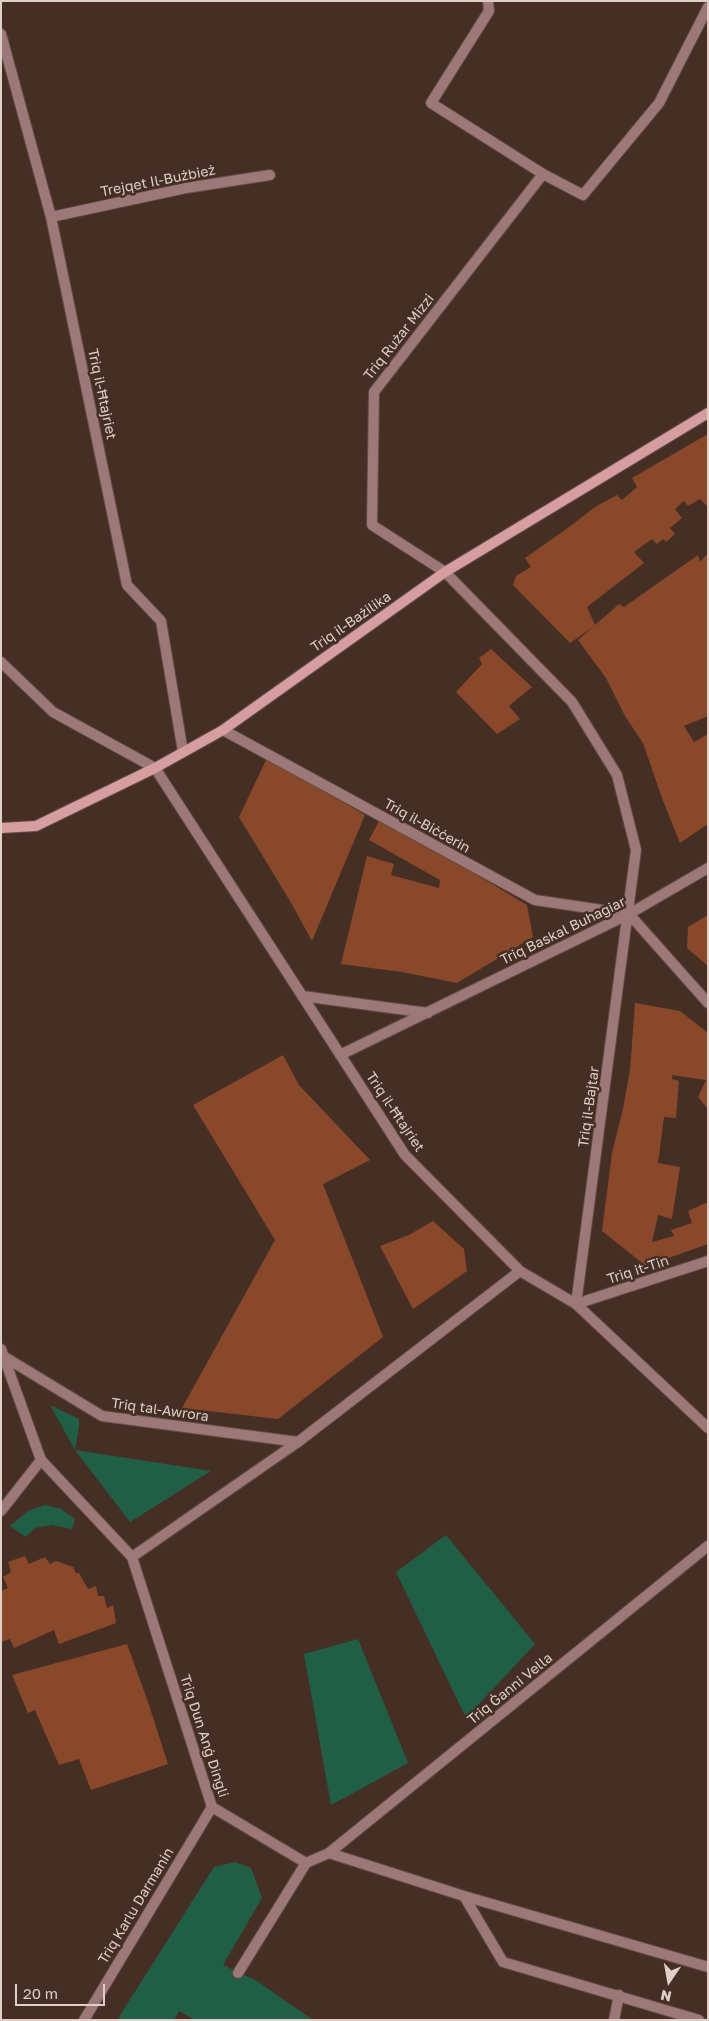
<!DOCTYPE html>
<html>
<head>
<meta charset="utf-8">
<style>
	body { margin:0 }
	#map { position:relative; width:709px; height:2021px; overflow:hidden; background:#452f25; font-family:"Golos Text",sans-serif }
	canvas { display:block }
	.frame { position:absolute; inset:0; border:2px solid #decfc9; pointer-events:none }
	.north { position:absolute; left:644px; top:1956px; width:50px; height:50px; -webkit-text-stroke:4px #452f25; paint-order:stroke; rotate:192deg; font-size:14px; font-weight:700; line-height:20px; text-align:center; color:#decfc9 }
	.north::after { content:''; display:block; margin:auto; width:18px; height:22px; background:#decfc9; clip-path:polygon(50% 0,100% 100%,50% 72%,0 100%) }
	.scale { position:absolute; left:15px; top:1984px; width:90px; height:22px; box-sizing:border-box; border:2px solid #decfc9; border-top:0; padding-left:6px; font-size:15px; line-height:18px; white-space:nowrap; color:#decfc9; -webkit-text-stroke:4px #452f25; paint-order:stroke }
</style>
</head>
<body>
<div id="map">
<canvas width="709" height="2021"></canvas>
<div class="frame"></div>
<div class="north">N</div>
<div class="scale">20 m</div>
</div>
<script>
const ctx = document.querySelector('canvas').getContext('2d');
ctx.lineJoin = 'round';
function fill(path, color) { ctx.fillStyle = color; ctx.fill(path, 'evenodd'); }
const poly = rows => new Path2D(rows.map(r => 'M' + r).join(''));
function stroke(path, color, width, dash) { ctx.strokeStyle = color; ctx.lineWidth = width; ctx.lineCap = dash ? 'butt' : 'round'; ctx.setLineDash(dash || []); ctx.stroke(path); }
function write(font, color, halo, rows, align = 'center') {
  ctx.font = font + ' "Golos Text",sans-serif'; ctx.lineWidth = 5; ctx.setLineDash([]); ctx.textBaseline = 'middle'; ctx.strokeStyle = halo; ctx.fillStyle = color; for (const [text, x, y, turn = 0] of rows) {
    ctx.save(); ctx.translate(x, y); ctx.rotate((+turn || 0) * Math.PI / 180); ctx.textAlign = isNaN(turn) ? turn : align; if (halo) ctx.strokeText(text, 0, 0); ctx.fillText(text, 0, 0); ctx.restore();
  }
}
const green = poly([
	[50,1405,79,1419,79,1426,75,1450,211,1471,130,1522,75,1450],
	[45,1505,61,1509,75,1519,72,1529,52,1525,35,1528,26,1537,10,1526,28,1511],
	[446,1535,535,1644,466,1718,396,1572],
	[358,1639,408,1763,331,1805,304,1654],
	[235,1862,251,1868,262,1898,223,1965,257,1981,313,2020,195,2020,179,2011,174,2020,120,2020,119,2017,214,1867]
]);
const building = poly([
	[708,434,708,507,700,499,688,506,684,501,675,509,682,518,670,528,675,534,666,542,663,539,657,544,652,539,634,552,644,563,587,607,595,625,619,604,624,607,698,555,700,562,708,553,708,716,684,726,694,742,708,734,708,824,680,843,662,798,643,743,625,716,606,678,578,640,593,627,570,643,513,585,516,576,531,567,525,558,565,530,595,507,617,495,622,500,637,487,632,478],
	[491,649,532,687,509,706,520,719,497,734,456,692,482,664,479,658],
	[267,758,365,815,312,941,290,901,239,817],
	[381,817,527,905,533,937,457,983,402,972,341,964,367,856,394,864,391,875,439,888,440,880,369,840],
	[708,915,708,966,687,948,688,927],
	[635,1003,680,1011,708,1033,708,1109,698,1097,706,1080,672,1075,672,1079,679,1081,676,1118,664,1117,658,1163,680,1167,672,1219,658,1215,652,1242,674,1236,671,1230,692,1223,688,1211,708,1202,708,1244,646,1266,602,1231,612,1153,623,1109,630,1070],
	[283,1055,299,1085,370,1160,323,1184,383,1337,278,1419,182,1408,275,1240,193,1105],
	[433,1221,464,1249,467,1271,413,1309,380,1246,409,1235],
	[25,1556,29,1564,45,1557,50,1564,56,1561,73,1567,76,1573,79,1573,88,1589,96,1586,98,1596,104,1596,107,1608,113,1605,116,1623,59,1644,54,1630,14,1648,10,1639,1,1642,1,1591,8,1588,3,1577,11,1572,8,1562],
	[127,1644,148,1702,168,1764,91,1790,79,1759,59,1765,35,1710,28,1713,12,1675]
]);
const street = poly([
	[488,1,489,11,431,103,543,174,374,392,372,525,445,572,572,702,617,775,636,850,576,1304,708,1261],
	[1,34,51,217,127,585,161,621,183,752],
	[543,174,583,195,659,103,708,7],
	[51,217,186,188,270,175],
	[1,662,53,712,155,768,405,1155,520,1271,576,1304,708,1428],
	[223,730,535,900,629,914],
	[629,914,708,1003],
	[302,996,428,1013],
	[340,1055,629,914,708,868],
	[1,1349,41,1460,132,1557,212,1807,306,1863,329,1853,708,1546],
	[3,1356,102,1416,298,1442],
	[1,1511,41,1460],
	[132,1557,298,1442,520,1271],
	[329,1853,464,1896,708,1967],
	[464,1896,503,1962,699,2020],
	[238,1973,306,1863],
	[84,2020,212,1807],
	[614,2020,619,1995]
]);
const secondary = poly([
	[1,828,36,826,155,768,223,730,445,572,708,413]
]);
const streetNames = [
	["Trejqet Il-Bużbież",158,181,-11],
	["Triq Rużar Mizzi",399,337,-52],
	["Triq il-Ħtajriet",102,394,78],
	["Triq il-Bażilika",351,622,-35],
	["Triq il-Biċċerin",427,826,29],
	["Triq Baskal Buhagiar",563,931,-26],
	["Triq il-Bajtar",589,1107,-82],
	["Triq il-Ħtajriet",395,1112,56],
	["Triq it-Tin",638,1270,-18],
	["Triq tal-Awrora",160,1410,8],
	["Triq Ġanni Vella",510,1689,-39],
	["Triq Dun Anġ Dingli",204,1736,72],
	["Triq Karlu Darmanin",136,1906,-59]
];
fill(green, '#205f46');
fill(building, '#894829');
stroke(street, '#614c43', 12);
stroke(secondary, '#614c43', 12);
stroke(street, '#9c7879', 10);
stroke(secondary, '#d69e9f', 10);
write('14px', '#decfc9', '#452f25', streetNames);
</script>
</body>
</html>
